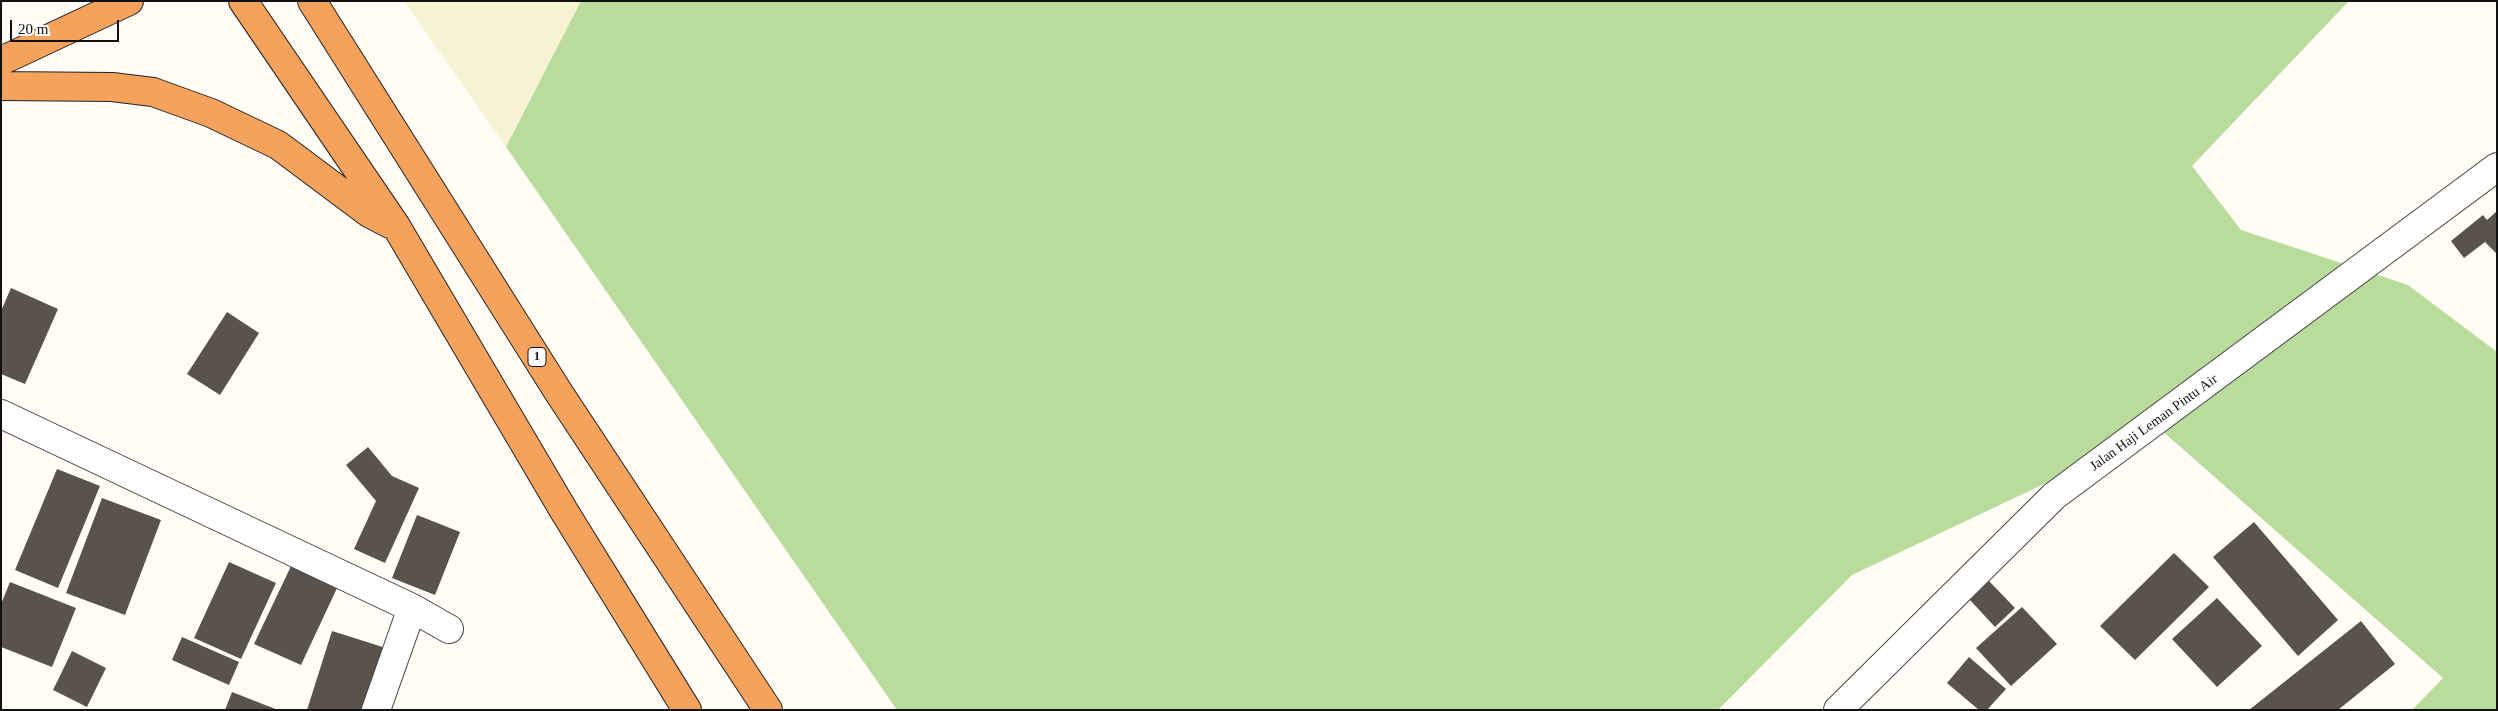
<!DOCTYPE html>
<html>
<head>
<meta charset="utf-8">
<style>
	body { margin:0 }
	#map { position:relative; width:2498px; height:711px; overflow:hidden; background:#fffdf5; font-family:"Times New Roman",serif }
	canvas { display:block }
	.frame { position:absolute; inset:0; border:2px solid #111; pointer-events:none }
	.scale { position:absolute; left:10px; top:20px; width:109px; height:22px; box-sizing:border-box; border:2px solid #111; border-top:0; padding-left:6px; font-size:15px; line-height:18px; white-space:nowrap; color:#111; -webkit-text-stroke:4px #fff; paint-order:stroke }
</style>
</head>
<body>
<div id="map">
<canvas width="2498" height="711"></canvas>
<div class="frame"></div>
<div class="scale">20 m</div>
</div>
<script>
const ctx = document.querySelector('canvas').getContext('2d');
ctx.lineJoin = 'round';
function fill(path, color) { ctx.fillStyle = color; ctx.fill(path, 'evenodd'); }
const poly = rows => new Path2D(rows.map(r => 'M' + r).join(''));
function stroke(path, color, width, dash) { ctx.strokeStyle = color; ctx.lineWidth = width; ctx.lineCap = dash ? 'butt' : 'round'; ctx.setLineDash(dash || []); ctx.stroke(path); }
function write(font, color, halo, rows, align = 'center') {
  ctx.font = font + ' "Times New Roman",serif'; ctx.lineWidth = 5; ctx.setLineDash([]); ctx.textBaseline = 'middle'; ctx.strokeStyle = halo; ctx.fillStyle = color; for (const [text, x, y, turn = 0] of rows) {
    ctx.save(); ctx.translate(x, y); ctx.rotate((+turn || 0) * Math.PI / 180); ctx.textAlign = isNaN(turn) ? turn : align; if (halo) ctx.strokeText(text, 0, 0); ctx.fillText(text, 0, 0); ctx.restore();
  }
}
const farmland = poly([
	[404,1,581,1,506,147]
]);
const forest = poly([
	[581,1,2349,1,2192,166,2241,230,2408,285,2497,352,2497,710,2412,710,2443,678,2160,429,1852,575,1718,710,897,710,506,147]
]);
const building = poly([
	[2497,211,2497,254,2485,242,2464,258,2451,241,2483,215,2487,220],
	[11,288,58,309,25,384,1,374,1,311],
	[227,312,259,333,220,395,187,374],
	[368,447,392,476,419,488,385,563,354,549,376,501,346,465],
	[57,469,100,486,58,588,15,570],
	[102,498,161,520,125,615,66,593],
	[417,515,460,532,435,595,392,578],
	[2254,522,2338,620,2298,656,2213,557],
	[2174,553,2209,587,2135,660,2100,626],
	[229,562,276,583,241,659,194,638],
	[292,564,338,586,301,665,254,644],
	[1989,581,2015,608,1995,627,1970,600],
	[10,582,76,608,52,667,1,647,1,604],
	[2217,598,2262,646,2217,687,2172,639],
	[2022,607,2057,644,2011,686,1976,648],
	[2361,621,2395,664,2338,710,2249,710],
	[332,631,386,648,366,710,307,710],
	[182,637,239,662,229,685,172,660],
	[72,651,106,668,87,707,53,690],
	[1969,657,2006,689,1987,710,1979,710,1947,683],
	[232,692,278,710,225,710]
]);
const minor = poly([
	[1,414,412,608,449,629],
	[376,710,412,608],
	[1838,710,2054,496,2497,167]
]);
const highway = poly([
	[243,1,396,226,564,511,687,710],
	[312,1,559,393,768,710],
	[1,61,129,1],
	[1,86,112,87,153,92,211,113,278,145,369,213,390,224]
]);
const shields = [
	[537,357,18]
];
const shieldNames = [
	["1",537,357]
];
const streetNames = [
	["Jalan Haji Leman Pintu Air",2154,423,-36]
];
fill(farmland, '#f6f3d4');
fill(forest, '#b9dc9c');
fill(building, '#5a524d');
stroke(minor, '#444', 30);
stroke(highway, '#222', 30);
stroke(minor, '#fff', 28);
stroke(highway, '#f5a25d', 28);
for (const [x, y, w] of shields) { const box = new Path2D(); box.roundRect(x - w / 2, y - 9.5, w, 19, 4); ctx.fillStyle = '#fff'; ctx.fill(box); stroke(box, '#111', 1); }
write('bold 12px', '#111', null, shieldNames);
write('14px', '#111', '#fff', streetNames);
</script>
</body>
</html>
